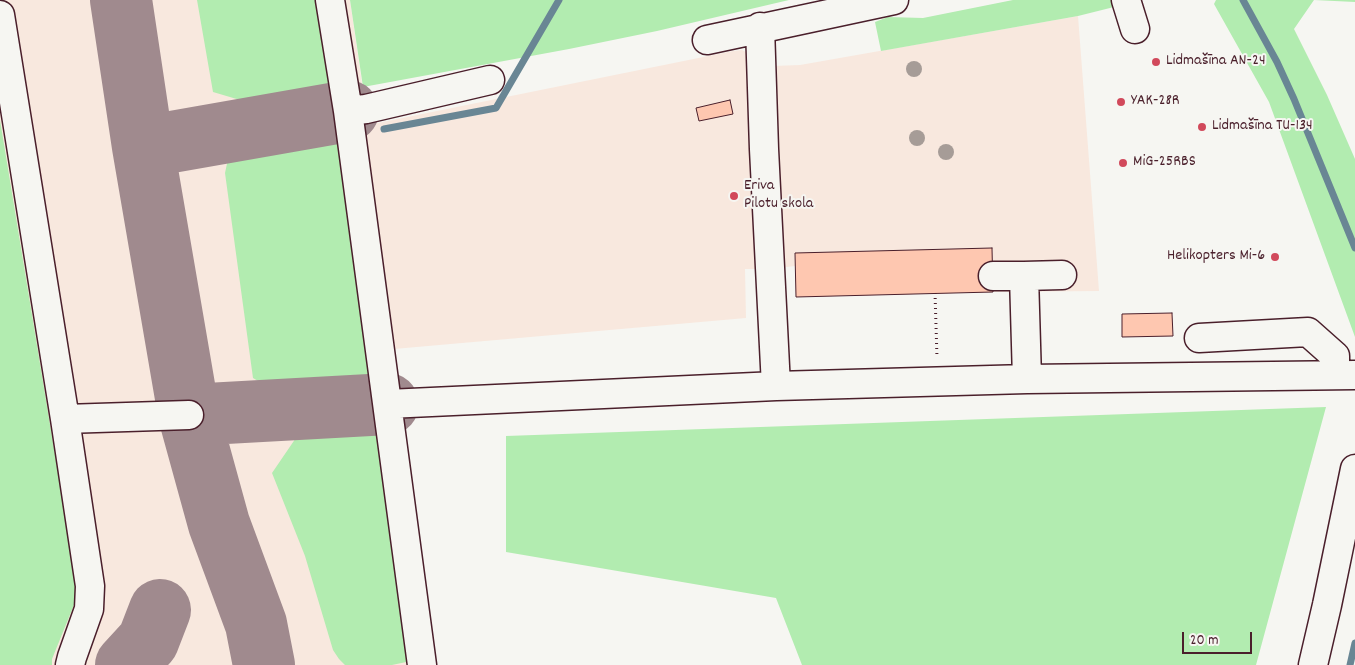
<!DOCTYPE html>
<html>
<head>
<meta charset="utf-8">
<style>
	body { margin:0 }
	#map { position:relative; width:1355px; height:665px; overflow:hidden; background:#f6f6f2; font-family:Dekko,sans-serif }
	canvas { display:block }
	.scale { position:absolute; left:1182px; top:632px; width:70px; height:22px; box-sizing:border-box; border:2px solid #4a1f2b; border-top:0; padding-left:6px; font-size:15px; line-height:18px; white-space:nowrap; color:#4a1f2b; -webkit-text-stroke:4px #f6f6f2; paint-order:stroke }
</style>
</head>
<body>
<div id="map">
<canvas width="1355" height="665"></canvas>
<div class="scale">20 m</div>
</div>
<script>
const ctx = document.querySelector('canvas').getContext('2d');
ctx.lineJoin = 'round';
function fill(path, color) { ctx.fillStyle = color; ctx.fill(path, 'evenodd'); }
const poly = rows => new Path2D(rows.map(r => 'M' + r).join(''));
function stroke(path, color, width, dash) { ctx.strokeStyle = color; ctx.lineWidth = width; ctx.lineCap = dash ? 'butt' : 'round'; ctx.setLineDash(dash || []); ctx.stroke(path); }
function write(font, color, halo, rows, align = 'center') {
  ctx.font = font + ' Dekko,sans-serif'; ctx.lineWidth = 4; ctx.setLineDash([]); ctx.textBaseline = 'middle'; ctx.strokeStyle = halo; ctx.fillStyle = color; for (const [text, x, y, turn = 0] of rows) {
    ctx.save(); ctx.translate(x, y); ctx.rotate((+turn || 0) * Math.PI / 180); ctx.textAlign = isNaN(turn) ? turn : align; if (halo) ctx.strokeText(text, 0, 0); ctx.fillText(text, 0, 0); ctx.restore();
  }
}
const built = poly([
	[0,0,350,0,368,125,733,51,742,50,773,66,800,65,1078,16,1099,291,993,292,796,297,795,266,770,269,745,269,746,318,394,349,400,421,436,665,0,665]
]);
const green = poly([
	[197,0,322,0,337,89,267,100,240,100,213,92],
	[350,0,789,0,657,31,569,49,363,87],
	[1013,0,1142,0,1078,16,881,51,875,22,888,17,923,18],
	[1216,0,1355,0,1355,2,1314,0,1294,29,1327,95,1355,159,1355,341,1355,337,1269,102,1214,4],
	[0,120,78,595,52,659,52,665,0,665],
	[337,130,373,393,282,395,253,378,225,173,228,159,253,146],
	[1326,407,1256,665,802,665,776,598,506,552,506,436],
	[380,424,411,661,392,665,345,665,339,659,333,650,305,556,272,473,302,429]
]);
const stream = poly([
	[1243,0,1277,62,1294,99,1355,248],
	[384,129,496,108,559,0],
	[1350,665,1355,643]
]);
const taxiway = poly([
	[121,0,143,147,189,415,219,524,256,624,264,665],
	[143,147,348,111],
	[189,415,388,404],
	[126,665,148,641,160,610]
]);
const building = poly([
	[730,100,733,114,699,121,696,108,730,100],
	[992,248,993,292,796,297,795,253,992,248],
	[1172,313,1173,336,1122,337,1122,314,1172,313]
]);
const path = poly([
	[935,293,937,358]
]);
const minor = poly([
	[330,0,348,111,422,665],
	[1126,0,1135,29],
	[0,15,65,419],
	[760,27,764,149,776,386],
	[707,40,894,0],
	[348,111,366,109,490,80],
	[993,276,1024,276,1027,379],
	[1024,276,1062,275],
	[1199,338,1308,332,1335,356,1335,375],
	[388,404,776,386,1027,379,1355,375],
	[70,665,72,657,89,609,90,586,65,419,189,415],
	[1313,665,1327,605,1355,469]
]);
const trees = [
	[914,69],
	[917,138],
	[946,152]
];
const markers = [
	[1156,62,5,"#d1495b"],
	[1121,102,5,"#d1495b"],
	[1202,127,5,"#d1495b"],
	[1123,163,5,"#d1495b"],
	[734,196,5,"#d1495b"],
	[1275,257,5,"#d1495b"]
];
const poiNames = [
	["Lidmašīna AN-24",1166,62],
	["YAK-28R",1131,102],
	["Lidmašīna TU-134",1212,127],
	["MiG-25RBS",1133,163],
	["Eriva",744,187],
	["Pilotu skola",744,205],
	["Helikopters Mi-6",1265,257,"right"]
];
fill(built, '#f8e8de');
fill(green, '#b2ecb0');
stroke(stream, '#698694', 7);
stroke(taxiway, '#a08a8e', 62);
fill(building, '#fec7b0');
stroke(building, '#4a1f2b', 1);
stroke(minor, '#4a1f2b', 31);
stroke(path, '#4a1f2b', 3, [1, 4]);
stroke(minor, '#f6f6f2', 28);
ctx.fillStyle = '#a69c97';
for (const [x, y] of trees) { ctx.beginPath(); ctx.arc(x, y, 8, 0, 2 * Math.PI); ctx.fill(); }
for (const [x, y, r, color] of markers) { const dot = new Path2D(); dot.arc(x, y, r, 0, 2 * Math.PI); ctx.fillStyle = color; ctx.fill(dot); stroke(dot, '#f6f6f2', 2); }
write('16px', '#4a1f2b', '#f6f6f2', poiNames, 'left');
</script>
</body>
</html>
